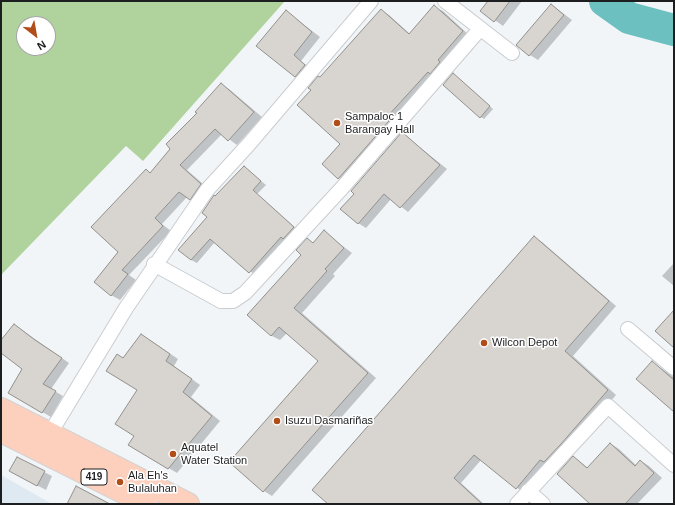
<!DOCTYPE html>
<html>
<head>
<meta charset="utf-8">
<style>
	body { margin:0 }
	#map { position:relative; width:675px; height:505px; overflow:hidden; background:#f1f5f8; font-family:Arial,sans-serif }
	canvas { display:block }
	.frame { position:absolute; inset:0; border:2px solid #1d1e20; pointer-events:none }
	.north { position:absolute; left:16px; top:16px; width:40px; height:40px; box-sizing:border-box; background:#fff; border:1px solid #a5a5a6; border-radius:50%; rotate:149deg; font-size:11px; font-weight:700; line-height:16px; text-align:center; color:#1d1e20 }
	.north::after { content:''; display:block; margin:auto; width:14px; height:18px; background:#b14d19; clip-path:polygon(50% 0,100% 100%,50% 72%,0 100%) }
</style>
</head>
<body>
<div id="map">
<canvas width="675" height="505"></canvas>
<div class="frame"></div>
<div class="north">N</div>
</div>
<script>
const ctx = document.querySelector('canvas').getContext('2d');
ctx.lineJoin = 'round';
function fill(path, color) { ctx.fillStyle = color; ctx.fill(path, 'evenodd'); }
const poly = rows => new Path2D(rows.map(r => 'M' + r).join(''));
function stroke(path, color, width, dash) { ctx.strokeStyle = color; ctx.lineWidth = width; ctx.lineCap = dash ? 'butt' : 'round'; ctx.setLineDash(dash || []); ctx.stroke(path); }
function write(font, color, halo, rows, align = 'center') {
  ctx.font = font + ' Arial,sans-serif'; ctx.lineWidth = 3; ctx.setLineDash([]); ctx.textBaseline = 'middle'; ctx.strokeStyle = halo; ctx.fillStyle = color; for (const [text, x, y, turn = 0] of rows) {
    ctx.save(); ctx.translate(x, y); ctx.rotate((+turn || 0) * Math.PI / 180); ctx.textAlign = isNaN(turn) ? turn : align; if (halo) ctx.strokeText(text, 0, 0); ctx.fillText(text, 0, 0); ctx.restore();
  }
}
const built = poly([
	[1,475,52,504,1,504]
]);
const forest = poly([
	[1,1,285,1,143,161,126,146,1,275],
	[24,24,48,24,48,48,24,48]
]);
const shadow = poly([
	[489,1,522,1,503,26,482,11],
	[552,5,572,20,538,60,530,55],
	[434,7,443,11,471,37,347,183,339,178,323,164,341,144,321,78,381,10,389,15,410,34],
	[286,11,320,37,301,61,313,70,304,81,295,76],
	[457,77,493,109,484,119,481,117],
	[221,84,229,89,262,117,237,145,222,134,187,170,209,189,198,204,187,197,162,224,171,231,129,275,136,280,120,300,111,295,119,252,147,171,151,173],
	[402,133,447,169,408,212,391,199,366,228,358,223],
	[244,167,266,185,257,194,299,231,255,275,215,242,197,263,191,260,216,197],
	[324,232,352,253,333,274,335,276,302,313,376,378,272,496,264,491,230,462,319,361,287,333,280,340,272,336,248,315],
	[534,237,542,242,616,306,573,356,616,395,569,449,524,493,481,460,461,483,484,504,330,504],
	[674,263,674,286,662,276],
	[15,325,69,363,51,389,63,396,51,417,9,393,23,369,1,352,1,342],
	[150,340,178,359,174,366,200,385,191,397,220,421,177,473,130,445,136,436,138,389,124,359],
	[652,362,674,377,674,411],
	[611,444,619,449,636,465,641,461,649,466,662,478,637,504,591,504,574,457,588,468],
	[44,472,52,476,46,490,19,476]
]);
const river = poly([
	[605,1,629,18,674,30]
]);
const building = poly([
	[488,1,510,1,494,22,480,11,488,1],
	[551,4,564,15,529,56,516,45,551,4],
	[434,5,463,31,438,60,440,62,430,74,428,72,386,118,389,121,338,179,322,164,340,144,297,105,311,90,308,88,318,76,320,77,381,9,409,34,434,5],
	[286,10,312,32,294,55,305,65,295,77,256,46,286,10],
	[453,73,490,106,480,118,443,85,453,73],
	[221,83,254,112,228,141,215,129,180,165,201,184,190,200,179,192,155,218,163,226,122,270,128,274,111,296,94,282,118,252,91,227,146,169,150,173,170,149,166,144,197,113,195,112,221,83],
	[402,132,440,165,400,208,384,194,358,224,340,209,354,194,351,191,402,132],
	[244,166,261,181,253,190,294,227,283,239,281,237,249,273,210,239,191,260,178,250,207,217,202,213,214,195,215,196,244,166],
	[324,230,344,248,325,269,327,271,294,308,368,373,263,492,229,462,318,361,279,327,271,336,247,315,301,255,296,250,307,238,313,243,324,230],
	[534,236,609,301,565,351,608,390,561,444,544,462,540,460,516,489,474,455,454,478,482,504,328,504,312,490,534,236],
	[674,310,674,348,655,331,674,310],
	[14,324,35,340,62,358,43,384,56,391,42,413,8,393,22,369,1,353,1,340,14,324],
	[141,334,170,354,166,361,192,379,183,392,212,416,168,469,128,445,134,436,115,424,137,390,106,371,117,354,123,358,141,334],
	[652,361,674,380,674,412,636,379,652,361],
	[610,443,635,466,640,460,654,473,625,504,590,504,557,474,573,456,587,468,610,443],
	[17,457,45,471,37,486,9,471,17,457],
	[76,486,110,504,67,504,76,486]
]);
const street = poly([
	[445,1,512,53],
	[154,264,221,301,233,301,245,293,342,188,480,29],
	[628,329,674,368],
	[46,440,126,308,207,190,249,144,371,1],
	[528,491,543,504],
	[517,504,608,406,674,465]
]);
const primary = poly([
	[1,409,188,504],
	[1,431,147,504]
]);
const markers = [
	[337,123,4,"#b14d19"],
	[484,343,4,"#b14d19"],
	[277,421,4,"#b14d19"],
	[173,454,4,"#b14d19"],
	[120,482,4,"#b14d19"]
];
const shields = [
	[94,477,26]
];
const shieldNames = [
	["419",94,477]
];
const poiNames = [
	["Sampaloc 1",345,117],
	["Barangay Hall",345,130],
	["Wilcon Depot",492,343],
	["Isuzu Dasmariñas",285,421],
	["Aquatel",181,448],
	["Water Station",181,461],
	["Ala Eh's",128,476],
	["Bulaluhan",128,489]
];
fill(built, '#dfe9f2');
fill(forest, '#b0d39e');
fill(shadow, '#0003');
stroke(river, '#6dc0c0', 32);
fill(building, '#d8d5d1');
stroke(building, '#92908c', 1);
stroke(street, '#c9cdd0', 16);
stroke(primary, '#d2d2d2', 24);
stroke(street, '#fff', 14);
stroke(primary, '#fdd0be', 22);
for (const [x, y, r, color] of markers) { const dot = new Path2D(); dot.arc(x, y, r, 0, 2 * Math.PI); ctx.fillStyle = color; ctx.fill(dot); stroke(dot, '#fff', 1.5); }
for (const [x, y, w] of shields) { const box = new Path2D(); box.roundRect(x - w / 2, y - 8, w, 16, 3); ctx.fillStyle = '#fff'; ctx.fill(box); stroke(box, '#1d1e20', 1); }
write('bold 10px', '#1d1e20', null, shieldNames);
write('11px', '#1d1e20', '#fff', poiNames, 'left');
</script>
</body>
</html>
